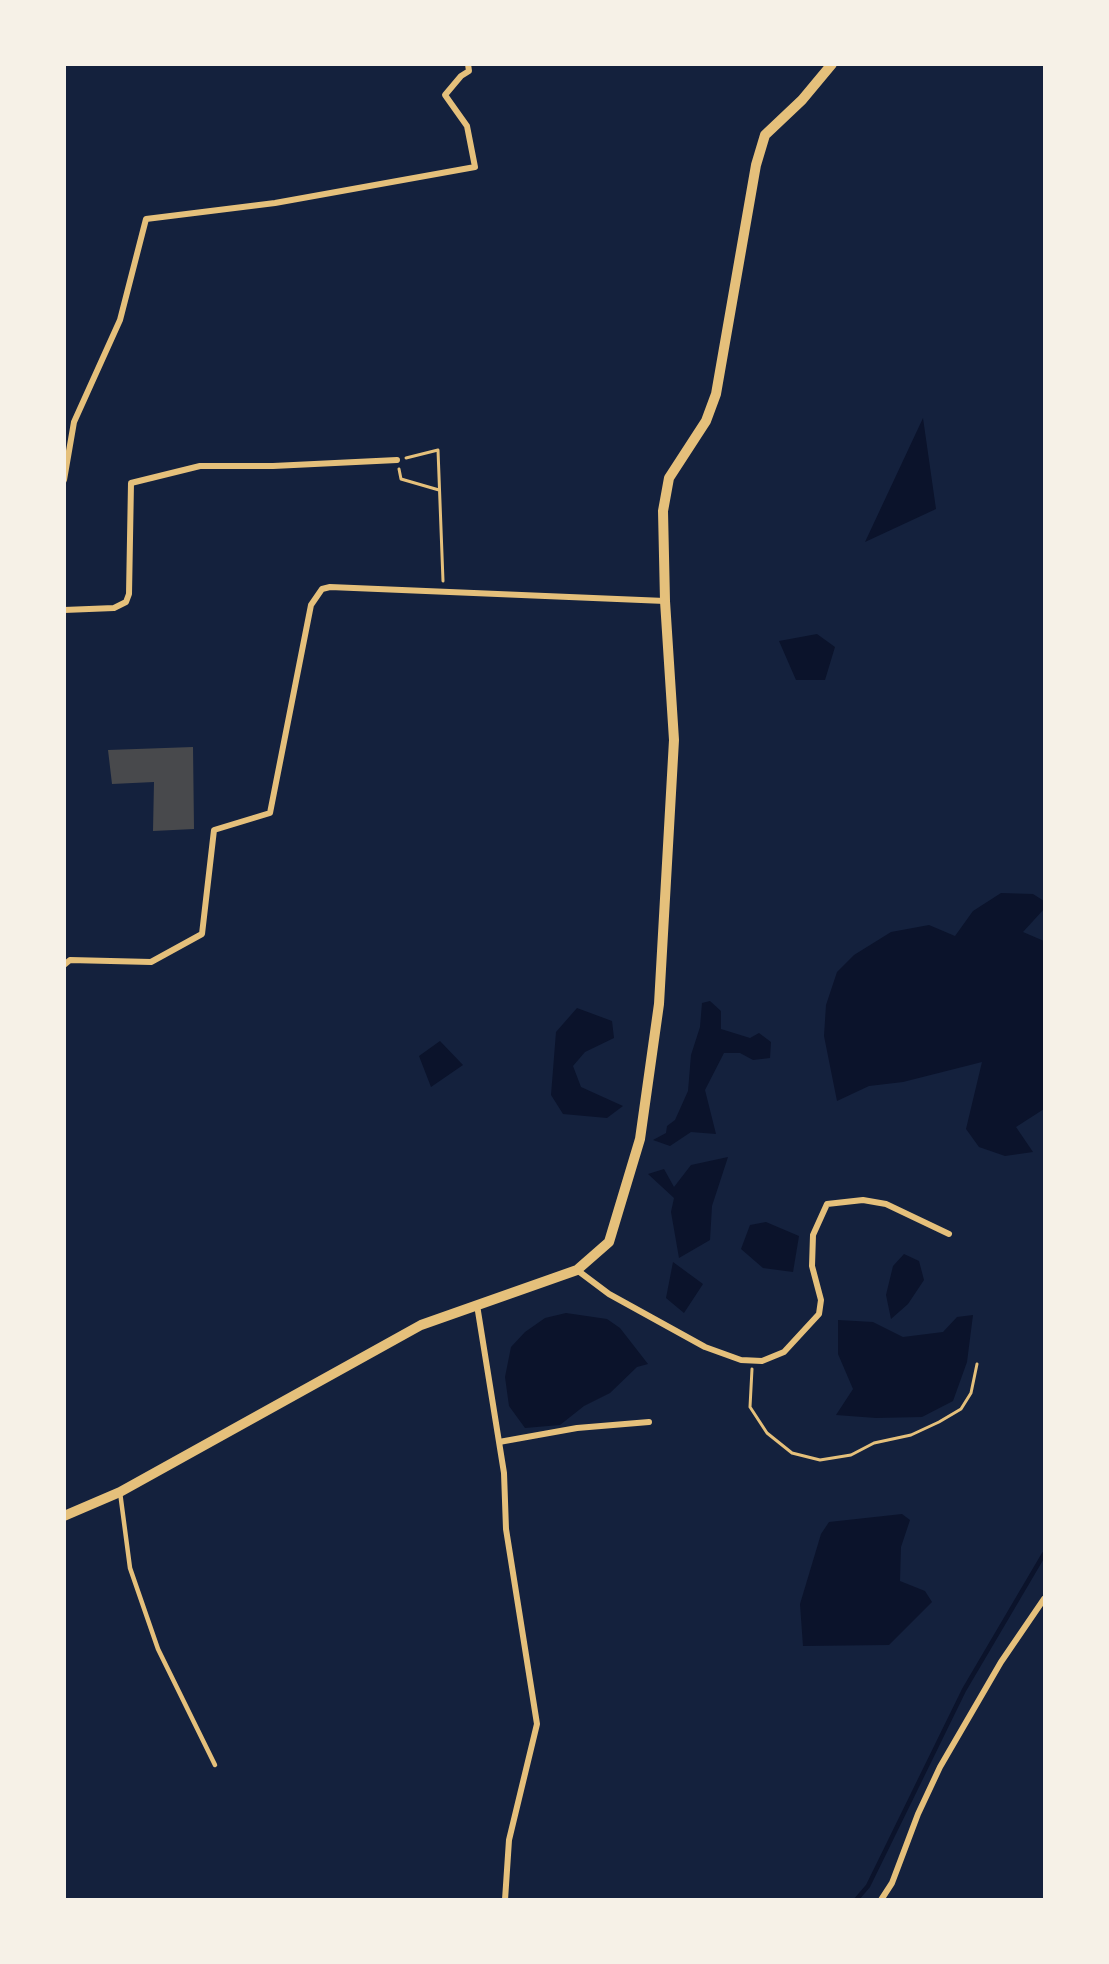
<!DOCTYPE html>
<html>
<head>
<meta charset="utf-8">
<style>
	body { margin:0 }
	#map { position:relative; width:1109px; height:1964px; overflow:hidden; background:#14213d; font-family:Quicksand,sans-serif }
	canvas { display:block }
	.frame { position:absolute; inset:0; border:66px solid #f6f1e7; pointer-events:none }
</style>
</head>
<body>
<div id="map">
<canvas width="1109" height="1964"></canvas>
<div class="frame"></div>
</div>
<script>
const ctx = document.querySelector('canvas').getContext('2d');
ctx.lineJoin = 'round';
function fill(path, color) { ctx.fillStyle = color; ctx.fill(path, 'evenodd'); }
const poly = rows => new Path2D(rows.map(r => 'M' + r).join(''));
function stroke(path, color, width, dash) { ctx.strokeStyle = color; ctx.lineWidth = width; ctx.lineCap = dash ? 'butt' : 'round'; ctx.setLineDash(dash || []); ctx.stroke(path); }
const water = poly([
	[923,418,936,509,865,542],
	[817,634,835,647,825,680,796,680,779,641],
	[1001,893,1033,894,1044,901,1044,909,1023,932,1044,941,1044,1109,1016,1127,1033,1152,1005,1156,979,1147,966,1129,982,1062,903,1082,869,1086,837,1101,824,1036,826,1005,837,972,854,955,891,932,929,925,955,936,973,911],
	[710,1001,721,1011,721,1029,750,1038,759,1033,771,1042,770,1058,753,1060,740,1053,724,1053,705,1090,716,1134,691,1132,670,1146,653,1140,666,1133,667,1126,675,1120,688,1091,691,1055,700,1027,702,1003],
	[577,1008,612,1021,614,1038,585,1052,573,1066,581,1087,623,1106,607,1118,563,1114,551,1095,556,1032],
	[440,1041,463,1065,431,1087,419,1056],
	[728,1157,712,1206,710,1240,679,1258,671,1212,674,1198,648,1174,664,1169,674,1187,691,1165],
	[766,1222,799,1236,793,1272,763,1268,741,1249,750,1225],
	[904,1254,919,1261,924,1280,908,1304,891,1319,886,1295,893,1266],
	[673,1262,703,1284,684,1313,666,1298],
	[566,1313,607,1319,620,1328,648,1364,637,1367,610,1393,584,1406,560,1425,525,1428,509,1406,505,1377,511,1347,525,1332,545,1318],
	[973,1315,967,1362,953,1401,922,1417,876,1418,836,1415,853,1389,838,1354,838,1320,873,1322,903,1337,943,1332,957,1317],
	[902,1514,910,1520,901,1547,900,1581,925,1591,932,1602,889,1645,803,1646,800,1604,821,1534,829,1522]
]);
const stream = poly([
	[856,1900,868,1886,964,1690,1044,1554]
]);
const building = poly([
	[193,747,194,829,153,831,154,782,112,784,108,750]
]);
const path = poly([
	[406,458,438,450,443,581],
	[399,469,401,479,439,490],
	[752,1369,750,1407,767,1433,792,1453,820,1460,851,1455,874,1443,911,1435,939,1422,961,1409,971,1393,977,1364]
]);
const service = poly([
	[120,1492,130,1568,158,1649,215,1765]
]);
const minor = poly([
	[64,480,74,422,120,320,146,219,275,203,475,167,467,126,445,95,461,76,469,71,468,64],
	[64,610,114,608,126,602,129,594,131,483,200,466,273,466,397,460],
	[64,965,70,960,151,962,202,934,214,830,270,813,311,605,322,589,330,587,665,601],
	[577,1270,609,1294,705,1347,741,1360,762,1361,784,1352,819,1314,821,1300,812,1266,813,1235,827,1204,863,1200,886,1204,949,1234],
	[477,1305,504,1473,506,1529,537,1724,509,1840,505,1900],
	[499,1442,577,1428,649,1422],
	[881,1900,892,1883,918,1814,940,1767,1001,1662,1044,1599]
]);
const tertiary = poly([
	[64,1516,120,1492,421,1325,577,1270,609,1242,640,1139,659,1004,674,740,665,601,663,511,669,478,706,421,716,394,756,165,765,135,802,100,832,64]
]);
fill(water, '#0b132b');
stroke(stream, '#0b132b', 4.5);
fill(building, '#48494c');
stroke(path, '#e5c07b', 3);
stroke(service, '#e5c07b', 4.5);
stroke(minor, '#e5c07b', 6);
stroke(tertiary, '#e5c07b', 10);
</script>
</body>
</html>
